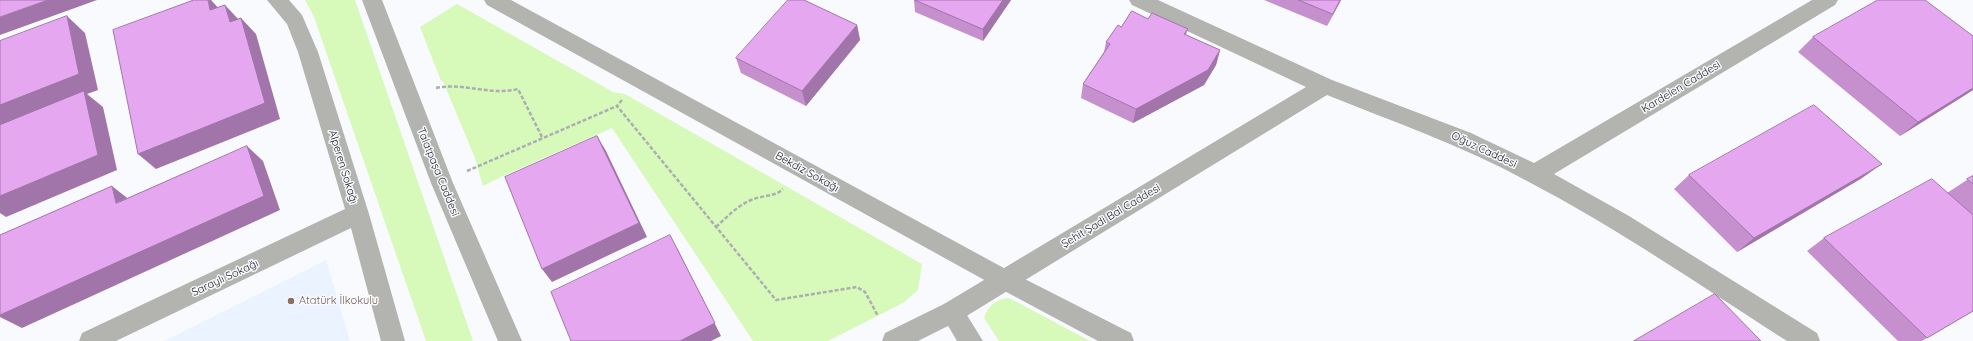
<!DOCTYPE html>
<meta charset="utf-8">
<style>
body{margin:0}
canvas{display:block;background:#f8fafe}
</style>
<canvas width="1973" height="341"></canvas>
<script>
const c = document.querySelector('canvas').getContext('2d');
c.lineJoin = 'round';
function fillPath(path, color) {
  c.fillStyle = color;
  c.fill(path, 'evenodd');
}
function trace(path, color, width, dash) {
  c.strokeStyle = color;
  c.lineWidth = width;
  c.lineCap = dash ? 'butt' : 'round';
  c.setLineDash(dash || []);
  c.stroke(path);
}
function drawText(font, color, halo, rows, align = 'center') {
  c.font = font + ' Quicksand,sans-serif';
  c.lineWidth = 3;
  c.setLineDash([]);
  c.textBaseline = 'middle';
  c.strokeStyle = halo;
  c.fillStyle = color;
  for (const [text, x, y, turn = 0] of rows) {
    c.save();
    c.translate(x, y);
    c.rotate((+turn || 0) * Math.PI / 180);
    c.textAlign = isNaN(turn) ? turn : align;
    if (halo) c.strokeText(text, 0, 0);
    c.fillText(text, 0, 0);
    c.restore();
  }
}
const built = new Path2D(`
 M326,260l24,81h-186z`);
const green = new Path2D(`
 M305,0h50l118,341h-47l-112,-324z
 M457,4l156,88 12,2 297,170 -4,26 -15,13 -75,38h-75l-141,-213 -109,48 -20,10 -8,-28 -32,-77h-2l-21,-54z
 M1008,298l5,2 77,41h-91l-15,-23c3,-11 12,-19 24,-20z`);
const path = new Path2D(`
 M436,88c28,-6 54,8 82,1l24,48
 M622,100l-5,6 159,194 81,-13 8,5 13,24
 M467,171l150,-65
 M716,227c11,-10 21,-21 35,-27 11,-5 24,-3 32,-11`);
const minor = new Path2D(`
 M267,0h22l13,15 16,37 51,162 36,127h-24l-30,-113 -235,113h-37l3,-8 263,-124 -47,-157 -11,-28z
 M484,0h27l502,273 118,60 3,8h-36l-101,-54 -510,-282z
 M952,301l8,3 23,37h-26l-17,-29 4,-8z`);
const tertiary = new Path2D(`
 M362,0h20l71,183 69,158h-24l-67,-158z
 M1129,0h29l174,80 139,53 63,30 278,-163h26l-3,5 -281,169 75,42 188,117 3,8h-33c-86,-55 -170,-113 -260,-160 -64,-35 -133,-59 -200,-86l-367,225 -42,21h-36l3,-8 59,-29 362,-217 -174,-82z`);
const wall = new Path2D(`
 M914,0h97l-28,41 -68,-29z
 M1264,0h77l-14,26z
 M1148,19l40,10 -2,6 34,15 -4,15 -12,20 -71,38 -52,-25 2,-14 21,-32 2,-10 15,-15z
 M857,25l3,15 -54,66 -65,-33 -5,-15z
 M1813,37l160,53 -73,46 -102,-84z
 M1689,175l173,3 -125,74 -63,-63z
 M1973,176v135l-51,30h-24l-91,-90 17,-13 123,-45z`);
const shadedWall = new Path2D(`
 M48,0h49l-97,35v-18z
 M208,0h3l11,12 -12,-2z
 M1003,0h8l-28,41v-12z
 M1340,0h1l-14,26z
 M225,5l15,16 -10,1z
 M67,16l18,17 13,57 -11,4 16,13 14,63 -111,47 -6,-4v-108z
 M241,18l15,16 24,85 -124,50 -18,-15z
 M857,25l3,15 -54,66 -4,-15z
 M1220,50l-4,15 -12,20 -71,38 3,-14z
 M1973,88v2l-73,46 18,-14z
 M597,136l9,15 41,86 -95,45 -10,-13z
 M247,146l16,15 17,49 -258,118 -22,-11v-2z
 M1882,164l-20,14 -125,74 17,-14z
 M112,186l19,15 -15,2z
 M677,248l44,88 -10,5h-31z`);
const building = new Path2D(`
 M0,0h48l-48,17z
 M194,0h14l2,10 15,-5 5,17 11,-4 24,85 -127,51 -25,-124z
 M788,0h16l53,25 -55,66 -66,-33z
 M915,0h88l-20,29z
 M1299,0h41l-7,14z
 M1878,0h47l48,36v52l-55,34 -105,-85z
 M1132,11l16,8 4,-6 36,16 -4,5 36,16 -12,20 -72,39 -53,-25 27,-40 -4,-2 12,-17 3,2z
 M67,16l12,58 -79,31v-64z
 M84,91l14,64 -98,41v-71z
 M1814,105l68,59 -128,74 -65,-63z
 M597,136l42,87 -97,46 -37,-92z
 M247,146l17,50 -264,119v-80l112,-49 4,17z
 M1973,176v8l-6,-5z
 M1932,179l41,36v96l-46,27 -103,-100z
 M670,235l45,88 -35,18h-109l-20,-49z
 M1715,294l46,47h-127z`);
const markers = [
 [291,301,4,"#8d6e63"]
];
const streetNames = [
 ["Kardelen Caddesi",1681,87,-31],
 ["Oğuz Caddesi",1484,150,25],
 ["Alperen Sokağı",343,167,73],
 ["Talatpaşa Caddesi",438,172,68],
 ["Bekdiz Sokağı",807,172,29],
 ["Şehit Şadi Bal Caddesi",1111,216,-31],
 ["Saraylı Sokağı",225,278,-25]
];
const educationNames = [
 ["Atatürk İlkokulu",299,301]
];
fillPath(built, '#eaf3ff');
fillPath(green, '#d7f9ba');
trace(path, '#acaeb1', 2.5, [4, 2]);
fillPath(minor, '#b3b3b0');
fillPath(tertiary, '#b3b3b0');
fillPath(wall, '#c690cf');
fillPath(shadedWall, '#a175a9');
fillPath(building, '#e6a7f1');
trace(building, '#a175a9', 1);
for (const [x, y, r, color] of markers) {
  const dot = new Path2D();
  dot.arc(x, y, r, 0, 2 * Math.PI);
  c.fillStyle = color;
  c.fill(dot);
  trace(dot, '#f8fafe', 1.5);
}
drawText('11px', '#212224', '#f8fafe', streetNames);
drawText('11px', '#785e54', '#f8fafe', educationNames, 'left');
</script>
